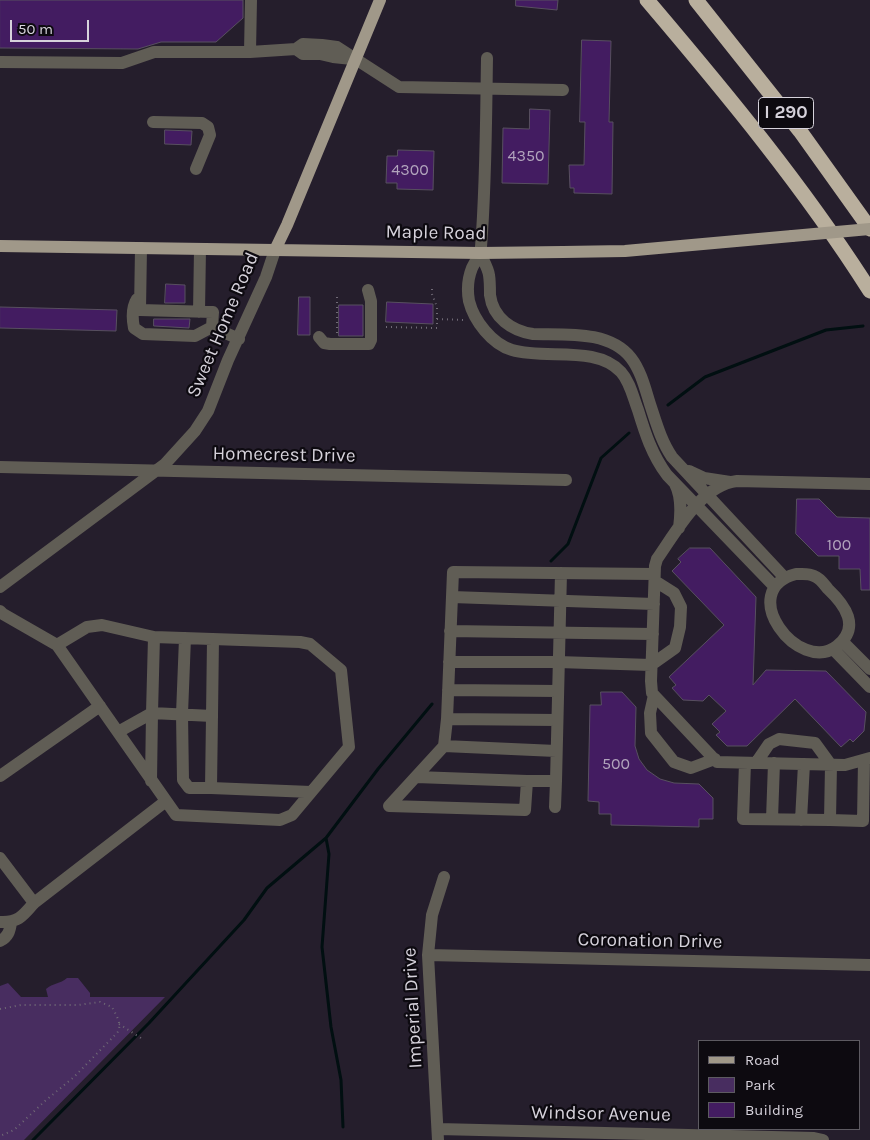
<!DOCTYPE html>
<style>
body{margin:0}
#map{position:relative;width:870px;height:1140px;overflow:hidden;background:#251e2c;font-family:Karla,sans-serif}
canvas{display:block}
.legend{position:absolute;left:698px;top:1040px;width:162px;height:90px;box-sizing:border-box;background:#0d0a10;border:1px solid #5d5a61;margin:0;padding:6px 9px;list-style:none;font-size:15px;color:#d6d2db}
.legend li{display:flex;align-items:center;gap:10px;height:25px}
.legend b{width:25px;border:1px solid #5d5a61}
.scale{position:absolute;left:10px;top:20px;width:79px;height:22px;box-sizing:border-box;border:2px solid #d6d2db;border-top:0;padding-left:6px;font-size:15px;line-height:18px;white-space:nowrap;color:#d6d2db;-webkit-text-stroke:4px #0d0a10;paint-order:stroke}
</style>
<div id="map">
<canvas width="870" height="1140"></canvas>
<ul class="legend">
<li><b style="height:6px;background:#a09889"></b>Road</li>
<li><b style="height:14px;background:#482d60"></b>Park</li>
<li><b style="height:14px;background:#431c61"></b>Building</li>
</ul>
<div class="scale">50 m</div>
</div>
<script>
const c = document.querySelector('canvas').getContext('2d');
c.lineJoin = 'round';
function fillPath(path, color) {
  c.fillStyle = color;
  c.fill(path, 'evenodd');
}
function trace(path, color, width, dash) {
  c.strokeStyle = color;
  c.lineWidth = width;
  c.lineCap = dash ? 'butt' : 'round';
  c.setLineDash(dash || []);
  c.stroke(path);
}
function drawText(font, color, halo, rows, align = 'center') {
  c.font = font + ' Karla,sans-serif';
  c.lineWidth = 4.5;
  c.setLineDash([]);
  c.textBaseline = 'middle';
  c.strokeStyle = halo;
  c.fillStyle = color;
  for (const [text, x, y, turn = 0] of rows) {
    c.save();
    c.translate(x, y);
    c.rotate((+turn || 0) * Math.PI / 180);
    c.textAlign = isNaN(turn) ? turn : align;
    if (halo) c.strokeText(text, 0, 0);
    c.fillText(text, 0, 0);
    c.restore();
  }
}
const green = new Path2D(`
 M67,978h11l12,15v4h75l-141,143h-24v-154l8,-3 13,14h27l-2,-8c7,-6 14,-5 21,-11z`);
const stream = new Path2D(`
 M668,405l37,-28 121,-47 37,-4
 M551,561l17,-17 33,-86 28,-25
 M326,838l3,16 -7,93 9,80 10,53 2,47
 M33,1140l116,-117 95,-103 23,-32 59,-50 52,-69 54,-65`);
const building = new Path2D(`
 M0,0h243v18l-27,24h-55l-23,7 -138,-1z
 M516,0h42l-1,10 -41,-4z
 M582,40l29,1 -2,81h4l-1,72 -38,-1v-5h-4l-1,-23h15l1,-43h-5z
 M530,109l20,1 -2,74 -46,-1 1,-55 26,1z
 M165,130l27,1 -1,14 -26,-1z
 M398,150l36,1 -1,39 -36,-1v-6h-11l1,-27h10z
 M166,284l19,1v18h-20z
 M299,297h11v38h-12z
 M387,302l46,2v20l-47,-2z
 M339,305h24v31h-24z
 M0,307l117,3 -1,21 -116,-3z
 M154,319h36l-1,9 -35,-2z
 M797,499h22l18,18 33,1v72h-9l-1,-21h-21v-13h-21l-22,-22z
 M690,548h20l46,49 -3,88 13,-15 60,1 40,41 -2,19 -11,11 -3,-3 -9,8 -46,-48 -48,47h-20l-11,-11 4,-3 -8,-8 14,-13 -17,-16 -6,6 -20,-1 -11,-12 4,-3 -7,-8 55,-52 -52,-54 9,-9 -3,-3z
 M601,692h21l14,15 -1,39 4,13 8,11 13,9 14,4 25,1 14,14v21h-14v8l-88,-2v-11h-12v-12l-11,-1 2,-96h11z`);
const path = new Path2D(`
 M437,319l27,1
 M386,327l51,1v-21l-5,-13v-8
 M337,333v-38
 M0,1009l21,-4h57l22,-3 12,5c4,8 11,18 5,26l-43,44 -29,24 -31,29 -14,6
 M119,1024l25,16`);
const minor = new Path2D(`
 M296,49l7,5h17l13,3 19,2
 M250,52l1,-52
 M487,58c-1,63 -1,126 -6,189 -1,8 -5,13 -9,21 -4,10 -5,22 -3,33 5,20 23,43 43,49 34,10 84,-5 109,22 9,10 12,25 17,38 7,23 14,45 29,65l107,111
 M0,62l122,1 32,-11h96l46,-3 7,-5 19,1 15,2 62,40 164,3
 M153,122l49,1 6,4 2,8 -14,34
 M141,248l-1,62 73,2 -1,15
 M480,253c3,7 8,15 9,22 1,6 1,13 1,20 3,23 22,36 43,39 32,1 76,-4 98,24 10,13 14,30 19,46 6,18 11,37 22,53l112,120
 M137,299c-5,8 -5,19 -3,29l9,6 52,2 17,-9
 M199,312l1,-63
 M212,327l27,12
 M319,337l5,6 6,1h39l2,-4v-39l-3,-11
 M0,467l566,13
 M689,471l15,7 26,4
 M675,484c7,13 6,29 4,44
 M870,484l-133,-3c-36,4 -61,51 -80,78l-2,7 -4,115 1,12 65,69 128,3 25,-7
 M796,574c6,0 13,-1 18,2 6,2 10,8 14,13 17,16 33,38 9,57 -38,30 -103,-56 -41,-72z
 M0,587l165,-123 30,-33 13,-20 20,-51 38,-83 9,-27
 M452,597l202,7
 M0,611l3,3 54,31 119,170 104,5 12,-5 57,-68 -8,-77 -31,-26 -10,-2 -146,-5 -52,-12 -15,2 -30,18
 M450,631l203,3
 M185,638l-3,76 1,66 6,8h22
 M843,642l27,27
 M833,649l37,38
 M449,662h109l93,3 24,-17 5,-21 1,-20 -7,-14 -19,-12
 M448,690l110,1
 M654,695l-4,18 1,20 23,29 17,6 24,-9
 M212,716l-1,72 100,4
 M447,719l110,1
 M118,732l34,-19 2,-76
 M444,746l112,5
 M745,763l-2,56 87,1 1,-55 -16,-22 -36,-4 -10,5 -13,19
 M0,776l100,-70
 M416,777l111,4
 M151,781l1,-68 60,3 1,-77
 M556,781l5,-208
 M555,807l1,-26h-29l-2,29 -136,-4 55,-60 3,-27 6,-147 201,2
 M772,819l2,-56
 M801,820l3,-56
 M830,820l33,1 1,-61
 M0,858l34,45 132,-102
 M0,922c18,1 23,-6 34,-19
 M0,941c8,-4 10,-10 11,-19
 M428,955l442,10
 M438,1129l376,9 9,2
 M438,1140l-10,-185 4,-40 12,-38`);
const major = new Path2D(`
 M0,246l480,7 83,-1 62,-1 167,-15
 M275,250l12,-25 93,-225`);
const highway = new Path2D(`
 M647,0c79,93 157,187 223,291
 M696,0l104,131 70,98`);
const majorBridge = new Path2D(`
 M792,236l78,-7`);
const numberNames = [
 ["4350",526,156],
 ["4300",410,170],
 ["100",839,545],
 ["500",616,764]
];
const shields = [
 [786,113,55]
];
const shieldNames = [
 ["I 290",786,113]
];
const streetNames = [
 ["Maple Road",436,233,1],
 ["Sweet Home Road",223,325,-67],
 ["Homecrest Drive",284,455,1],
 ["Coronation Drive",650,941,1],
 ["Imperial Drive",413,1008,-93],
 ["Windsor Avenue",601,1114,1]
];
fillPath(green, '#482d60');
trace(stream, '#010f11', 3);
fillPath(building, '#431c61');
trace(building, '#585060', 1);
trace(path, '#706a76', 2, [1, 4]);
trace(minor, '#605d55', 12);
trace(major, '#a09889', 12);
trace(highway, '#b9af9d', 15);
trace(majorBridge, '#a09889', 12);
drawText('16px', '#b1a4bc', null, numberNames);
for (const [x, y, w] of shields) {
  const box = new Path2D();
  box.roundRect(x - w / 2, y - 15.5, w, 31, 4);
  c.fillStyle = '#0d0a10';
  c.fill(box);
  trace(box, '#d6d2db', 1);
}
drawText('bold 18px', '#d6d2db', null, shieldNames);
drawText('19px', '#d6d2db', '#0d0a10', streetNames);
</script>
